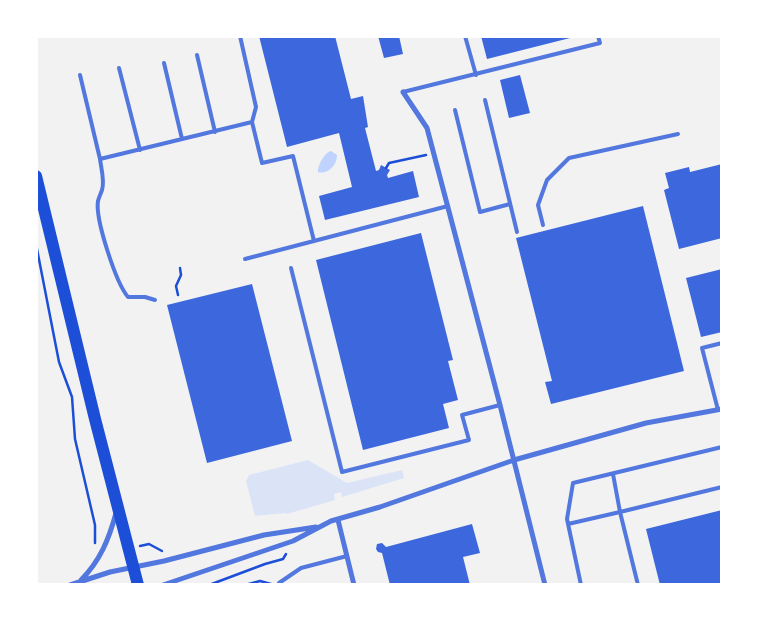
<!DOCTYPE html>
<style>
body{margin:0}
#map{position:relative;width:758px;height:621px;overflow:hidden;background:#f2f2f2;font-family:Commissioner,sans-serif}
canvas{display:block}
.frame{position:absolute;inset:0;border:38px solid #fff;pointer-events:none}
</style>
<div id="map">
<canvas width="758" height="621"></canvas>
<div class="frame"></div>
</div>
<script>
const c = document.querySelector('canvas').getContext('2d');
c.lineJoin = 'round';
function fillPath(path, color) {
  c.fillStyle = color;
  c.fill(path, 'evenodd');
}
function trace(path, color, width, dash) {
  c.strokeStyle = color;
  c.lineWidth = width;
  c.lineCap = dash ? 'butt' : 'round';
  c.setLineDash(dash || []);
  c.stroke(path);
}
const green = new Path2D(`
 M308,460l39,23 55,-13 2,8 -62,19 -1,-5 -7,2 1,6 -48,14 -1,-1 -31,3 -9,-35 3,-6z`);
const water = new Path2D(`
 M331,151l6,4c0,10 -9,20 -19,17 -1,-6 7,-20 13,-21z`);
const building = new Path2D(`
 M259,36h76l16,63 12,-3 5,31 -3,1 11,43 3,-1 2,-5 9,5 -3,5 1,3 25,-7 6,26 -94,23 -6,-24 33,-9 -13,-54 -52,14z
 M378,36h21l4,18 -19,4z
 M481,36h93v1l-87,22z
 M520,75l10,38 -21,5 -9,-38z
 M722,164v74l-43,11 -15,-59 5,-2 -4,-15 24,-6 1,5z
 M643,206l41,165 -133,33 -6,-22 7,-1 -36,-143z
 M421,233l32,127 -5,1 10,39 -15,4 6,24 -86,22 -47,-190z
 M722,269v63l-21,5 -15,-59z
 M252,284l40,157 -85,22 -40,-158z
 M722,510v75h-62l-14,-56z
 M472,524l8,29 -17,4 7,28h-80l-8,-32 -4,-1 -2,-3 1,-5 5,-1 4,4z`);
const path = new Path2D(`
 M386,168l3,-5 37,-8
 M36,244l23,118 13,35 3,42 20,86v18
 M178,295l-2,-9 5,-11 -1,-7
 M140,546l9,-2 13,7
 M209,585l56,-21 18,-5 3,-5
 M245,585l15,-4 11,3`);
const service = new Path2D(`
 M240,36l16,71 -4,15
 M465,36l11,39
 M197,55l18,77
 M164,63l18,76
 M119,68l21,82
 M80,75l20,84
 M403,92l197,-49 -2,-7
 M485,100l32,132
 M455,110l25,102 30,-8
 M543,225l-5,-20 9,-25 22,-22 109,-24
 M245,259l203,-53
 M291,268l51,204 127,-32 -7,-25 38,-10
 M155,300l-10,-3h-17c-12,-14 -33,-78 -30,-96 1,-4 3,-8 4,-11 3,-9 -1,-22 -2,-31l152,-37 10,41 31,-7 21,85
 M718,410l-16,-62 20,-5
 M568,524l52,-12 -7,-38
 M279,583l22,-15 46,-12
 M581,585l-14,-66 6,-36 149,-36
 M638,585l-18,-73 102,-25`);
const minor = new Path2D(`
 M403,92l24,36 73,277 45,180
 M338,520l16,65
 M81,580c19,-19 28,-41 35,-67
 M70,585l40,-13 54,-11 100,-26 52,-8
 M163,585l130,-44 38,-20 49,-14 134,-47 132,-37 76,-14`);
const primary = new Path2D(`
 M36,176l59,243 43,166`);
fillPath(green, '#dbe4f7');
fillPath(water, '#bfd3fe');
fillPath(building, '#3d67dc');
trace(path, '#1d4ed8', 2.5);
trace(service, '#5277de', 4);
trace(minor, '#5277de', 5);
trace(primary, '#1d4ed8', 12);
</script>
